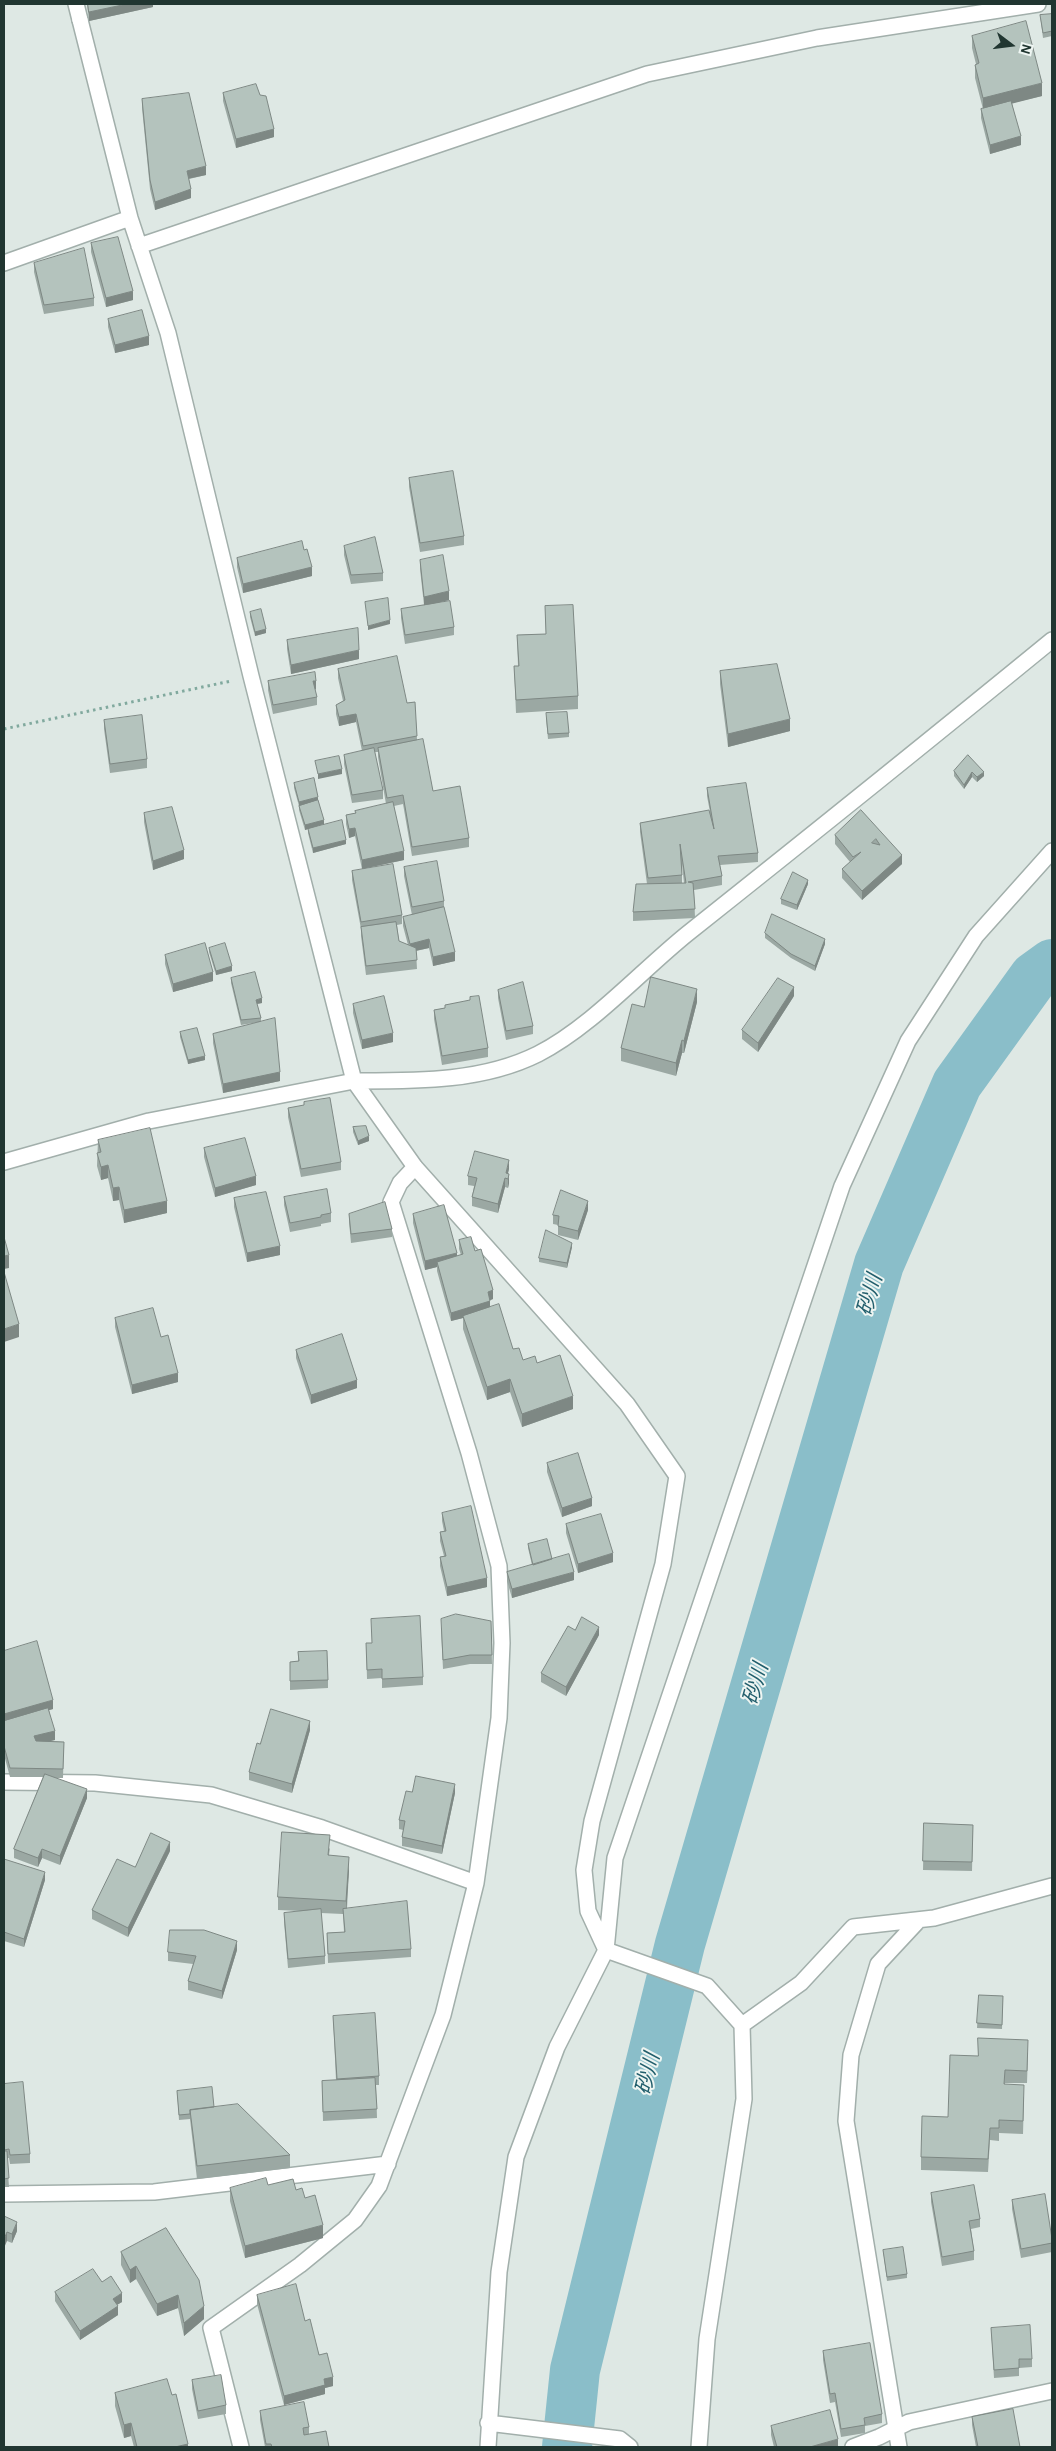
<!DOCTYPE html>
<meta charset="utf-8">
<style>
body{margin:0}
#map{position:relative;width:1056px;height:2451px;overflow:hidden;background:#dee8e4;font-family:"Alegreya Sans",sans-serif}
canvas{display:block}
.frame{position:absolute;inset:0;border:5px solid #213631;pointer-events:none}
.north{position:absolute;left:986px;top:20px;width:50px;height:50px;-webkit-text-stroke:4px #eef5f2;paint-order:stroke;rotate:105deg;font-size:14px;font-weight:700;line-height:20px;text-align:center;color:#213631}
.north::after{content:'';display:block;margin:auto;width:18px;height:22px;background:#213631;clip-path:polygon(50% 0,100% 100%,50% 72%,0 100%)}
</style>
<div id="map">
<canvas width="1056" height="2451"></canvas>
<div class="frame"></div>
<div class="north">N</div>
</div>
<script>
const c = document.querySelector('canvas').getContext('2d');
c.lineJoin = 'round';
function trace(path, color, width, dash) {
  c.strokeStyle = color;
  c.lineWidth = width;
  c.lineCap = dash ? 'butt' : 'round';
  c.setLineDash(dash || []);
  c.stroke(path);
}
function fillPath(path, color) {
  c.fillStyle = color;
  c.fill(path, 'evenodd');
}
function drawText(font, color, halo, rows, align = 'center') {
  c.font = font + ' "Alegreya Sans","Noto Sans JP",sans-serif';
  c.lineWidth = 4;
  c.setLineDash([]);
  c.textBaseline = 'middle';
  c.strokeStyle = halo;
  c.fillStyle = color;
  for (const [text, x, y, turn = 0] of rows) {
    c.save();
    c.translate(x, y);
    c.rotate((+turn || 0) * Math.PI / 180);
    c.textAlign = isNaN(turn) ? turn : align;
    if (halo) c.strokeText(text, 0, 0);
    c.fillText(text, 0, 0);
    c.restore();
  }
}
const river = new Path2D(`
 M567,2447l8,-77 105,-426 199,-680 78,-180 77,-107 18,-13`);
const path = new Path2D(`
 M4,729l227,-48`);
const minor = new Path2D(`
 M80,20l50,198 38,115 83,343 103,405 61,86 212,237 50,72 -14,88 -71,257 -8,49 4,41 18,39 101,36 35,39 2,74 -37,240 -8,108
 M139,246l508,-172 170,-36 221,-34
 M4,263l126,-45
 M354,1081c62,0 128,1 184,-27 53,-27 102,-82 149,-120 122,-97 244,-195 365,-294
 M4,1782l91,1 116,12 111,33 154,55
 M742,2025l59,-42 52,-56 81,-9 118,-32
 M4,2194l150,-2 234,-28
 M488,2423l132,16 10,8
 M241,2447l-30,-119 89,-63 55,-45 24,-34 64,-171 33,-132 23,-165 3,-75 -3,-77 -30,-113 -78,-251 9,-19 15,-16
 M488,2447l11,-175 17,-115 41,-110 49,-97 9,-92 227,-672 66,-145 68,-105 76,-85
 M853,2447l26,-10 30,-15 143,-31
 M899,2447l-53,-326 5,-66 27,-91 40,-43`);
const tertiary = new Path2D(`
 M76,4l4,16
 M4,1162l145,-41 205,-40`);
const wall = new Path2D(`
 M87,4h66v3l-64,14z
 M1052,14v22l-9,2 -3,-23z
 M972,36l70,60 -30,7 9,42 -31,9 -9,-36v-9h2l-8,-31v-13l1,-1 -4,-16z
 M223,93l37,2 14,42 -38,11 -13,-47z
 M142,99l64,76 -17,4 2,19 -36,12 -5,-21 -8,-81z
 M91,243l42,57 -27,7 -15,-55z
 M34,263l60,35v8l-50,8 -10,-42z
 M108,319l41,26 -34,8 -7,-26z
 M409,478l55,58v9l-44,7 -11,-65z
 M344,546l39,27v8l-32,3 -7,-29z
 M304,550l8,26 -69,17 -6,-26v-9z
 M420,560l29,40 -15,4 20,23v8l-49,9 -4,-26v-9l23,-4 -4,-36z
 M545,606l33,90v13l-62,4 -2,-47h4l-1,-31 29,-1z
 M250,612l16,21 -11,3 -5,-19z
 M287,640l72,19 -68,15 -4,-25z
 M338,669l69,34 8,-1 2,38 16,51 36,47v9l-57,9 -9,-52 -9,2 10,54 -42,9 -7,-33 -6,2 -3,-14v-9l9,-2v-2l31,-7 -8,-47v-5h-4l9,38v9l-31,4 -8,-39v-9l18,-4 -6,-29 -17,4 -3,-12v-9l7,-4 -5,-23z
 M720,671l70,60 -62,16 -8,-63z
 M268,681l48,8 -1,1 2,7v8l-44,9 -5,-24z
 M546,718l23,15v4l-21,2z
 M104,720l43,39v9l-37,5 -6,-44z
 M968,755l16,21 -7,6 -5,-5 -8,12 -10,-13v-5z
 M294,783l24,19 6,22 -15,5 37,15 -33,9 -5,-20v-4l-3,1 -6,-20v-4l-5,-18z
 M707,788l51,65v9l-38,3 2,11v9l-28,5 1,28 -62,3v-9l14,-28 -7,-52v-9l70,-11 -3,-16zM682,864l2,19h-2z
 M861,810l41,54 -40,36 -20,-22v-9l8,-7 -15,-18v-9z
 M144,813l40,46 -31,11 -9,-48z
 M404,867l40,34v7l11,53 -22,5 -4,-18 -13,3 1,18 -51,6 -5,-39v-7l-9,-49v-9l50,44v9l-5,1 2,16 9,4 -5,-19v-9l9,-2 -8,-39z
 M808,884l-11,26 -16,-6v-5z
 M765,933l60,11 -10,27 -24,-13 -26,-20z
 M209,948l23,23 -16,4 -7,-23z
 M165,955l48,26 -40,11 -8,-28z
 M231,978l31,25 -5,1 4,14v4l19,59 -57,12 -10,-50v-9l46,-12 -18,3 -10,-42z
 M498,990l35,36v8l-27,6 -8,-42z
 M794,996l-36,56 -16,-13v-9z
 M470,997l18,51v9l-46,8 -8,-46v-9l11,-2v-3l25,-4z
 M697,1002l-13,51h-2l-6,23 -55,-15v-13l23,-41z
 M353,1004l40,38 -31,7 -9,-36z
 M180,1032l25,28 -17,4 -8,-27z
 M288,1108l53,54v8l-40,7 -13,-60z
 M353,1127l16,14 -11,4 -5,-13z
 M98,1140l69,73 -43,10 -5,-23 -6,1 -5,-23 -7,2 -4,-14z
 M204,1148l52,37 -41,12 -11,-40z
 M509,1169l-1,5 1,9 -1,5 -3,-1 -7,26 -26,-7v-9l2,-11 -6,-1v-9z
 M284,1197l47,16v9l-10,2v2l-31,6 -6,-27z
 M234,1198l46,57 -33,7 -13,-55z
 M588,1210l-10,30 -20,-5v-10l-5,-1v-9z
 M349,1214l43,15v8l-41,6 -2,-21z
 M413,1214l44,42 4,-1 -2,-6v-9l16,11 18,48 -3,1v7l23,42 10,11 14,3 36,46 -51,18 -12,-35 -23,8 -24,-71v-11l-12,3 -14,-50v-4l-12,3 -12,-47z
 M572,1247l-5,21 -28,-6v-4z
 M115,1318l46,19 17,45 -46,12 -17,-67z
 M296,1350l61,38 -46,16 -15,-46z
 M547,1463l45,43 -30,11 -15,-45z
 M442,1513l45,74 -40,9 -7,-30v-9l4,-1 -4,-15v-9l4,-1 -2,-10z
 M566,1524l47,38 -35,11 -12,-40z
 M528,1544l24,15 22,21 -62,18 -5,-17v-9l25,-7 -4,-17z
 M491,1621l1,43h-22l-27,5 -2,-41z
 M575,1630l24,5 -33,61 -25,-14v-9z
 M366,1643l57,34v8l-41,3v-10l-15,1z
 M4,1651l49,58 -4,1 6,30 -6,1 15,1 -1,36h-7l31,20 -27,67 -18,-7 -4,9 -24,-9v-9l29,-72h-33l-6,-22z
 M298,1652l30,28v8l-38,2v-28l8,-1z
 M310,1730l-18,63 -43,-13v-8l11,-28z
 M412,1792l43,1 -13,61 -40,-8v-9l1,-7 -4,-1v-9z
 M924,1823l49,2 -1,46 -49,-1z
 M330,1848l-1,7 20,15 -2,39 64,40v8l-83,6 -1,-30 17,-1 -1,-18 -22,-1 4,43v8l-37,4 -4,-46v-9l17,-2 -23,-1v-13z
 M170,1851l-42,86 -36,-18v-9l43,-43z
 M4,1859l41,21 -21,67 -20,-6z
 M237,1950l-15,49 -34,-9v-9l5,-17 -25,-3v-9z
 M979,1995l24,1 -1,33 -25,-1z
 M333,2016l46,60v9h-3l1,33 -54,3 -1,-40 14,-1z
 M1028,2053l-1,30h-22v1l19,13 -1,37 -24,-1v8l-9,-1 -2,32 -67,-2v-13l27,-40 30,-61z
 M4,2084l26,70v9l-20,1 -1,-6h-2l2,29h-5z
 M177,2091l37,16 76,48v13l-93,11 -7,-60 -11,1z
 M268,2185l28,5 9,8 18,40 -78,20 -15,-57v-13z
 M931,2193l49,26v8l-9,2 3,22v9l-32,6 -11,-64z
 M1012,2200l40,39v13l-31,6 -9,-49z
 M4,2216l13,15 -5,12 -5,-2z
 M166,2228l38,91 -20,17 -6,-28 -21,8 -21,-37 -6,4 -9,-18v-13z
 M883,2250l24,24v4l-20,3z
 M102,2282l20,20 -5,3 1,10 -38,25 -25,-39v-9z
 M257,2295l48,26 28,65 -8,2v6l-41,11 -27,-101z
 M991,2328l41,31v8l-13,1v8l-25,2z
 M823,2351l59,63v9l-17,3v7l-24,4 -6,-35 -5,1 -7,-43z
 M192,2380l34,25v9l-28,5 -6,-30z
 M115,2393l57,2 16,52h-54l-3,-11 -7,2 -9,-32z
 M260,2411l49,16v7l20,13h-64l-5,-27z
 M972,2417l48,30h-44l-4,-22z
 M771,2426l67,21h-64l-3,-12z`);
const shadedWall = new Path2D(`
 M127,4h26v3l-64,14v-9z
 M1042,83v13l-59,15v-13z
 M274,129v8l-38,11v-9z
 M1021,136v9l-31,9v-9z
 M206,166v9l-19,4v-8z
 M191,189v9l-36,12v-8z
 M133,291v9l-27,7v-9z
 M149,336v9l-34,8v-8z
 M312,567v9l-69,17v-9z
 M449,591v9l-25,6v-9z
 M390,620v4l-22,6v-4z
 M266,629v4l-11,3v-4z
 M359,650v9l-68,15v-9z
 M313,681h3v8l-3,1z
 M356,714v8l-17,4v-9z
 M790,719v12l-62,16v-13z
 M342,769v5l-24,5v-5z
 M972,772v5l-8,12v-4z
 M984,772v4l-7,6v-5z
 M318,797v4l-19,5v-4z
 M324,820v4l-19,6v-5z
 M355,828v8l-6,2v-9z
 M346,840v4l-33,9v-5z
 M184,850v9l-31,11v-9z
 M404,851v9l-42,9v-9z
 M902,855v9l-40,36v-9z
 M808,880v4l-11,26v-5z
 M429,939v9l-19,4v-8z
 M825,939v5l-10,27v-5z
 M455,952v9l-22,5v-9z
 M232,966v5l-16,4v-4z
 M213,972v9l-40,11v-8z
 M794,987v9l-36,56v-9z
 M697,989v13l-13,51v-12z
 M262,998v5l-6,1v-4z
 M393,1033v9l-31,7v-9z
 M682,1040v13l-6,23v-13z
 M205,1056v4l-17,4v-4z
 M280,1072v9l-57,12v-9z
 M369,1136v5l-11,4v-4z
 M509,1160v9l-3,10v-6z
 M108,1165v13l-7,2v-13z
 M509,1174v9l-1,5v-9z
 M256,1176v9l-41,12v-9z
 M505,1178v9l-7,26v-9z
 M119,1187v13l-6,1v-13z
 M167,1201v12l-43,10v-13z
 M588,1201v9l-10,30v-9z
 M572,1243v4l-5,21v-5z
 M280,1246v9l-33,7v-9z
 M457,1253v9h-20v5l-12,3v-9z
 M9,1255v13l-5,1v-13z
 M493,1290v9l-5,2v-9z
 M490,1301v9l-27,6v2l-12,3v-8z
 M19,1324v13l-15,5v-13z
 M178,1373v9l-46,12v-9z
 M510,1379v13l-23,8v-13z
 M357,1380v8l-46,16v-9z
 M573,1396v13l-51,18v-13z
 M592,1498v8l-30,11v-9z
 M613,1553v9l-35,11v-9z
 M574,1572v8l-62,18v-9z
 M487,1578v9l-40,9v-9z
 M599,1627v8l-33,61v-9z
 M53,1700v9l-49,14v-9z
 M310,1721v9l-18,63v-9z
 M55,1731v9l-21,5v-9z
 M455,1784v9l-13,61v-8z
 M87,1789v9l-27,67v-9z
 M170,1842v9l-42,86v-9z
 M42,1849v9l-4,9v-9z
 M349,1857v13l-3,44v-13z
 M45,1872v8l-21,67v-8z
 M237,1941v9l-15,49v-8z
 M17,2222v9l-5,12v-9z
 M323,2225v13l-78,20v-12z
 M7,2232v9l-3,7v-9z
 M136,2266v13l-6,4v-13z
 M122,2293v9l-9,5v-8z
 M178,2295v13l-21,8v-12z
 M118,2306v9l-38,25v-9z
 M204,2306v13l-20,17v-13z
 M333,2377v9l-8,2v6l-41,11v-9l40,-17z
 M131,2423v13l-7,2v-13z
 M838,2439v8h-28z
 M188,2444v3h-13z`);
const building = new Path2D(`
 M88,4h39l-38,8z
 M1052,14v17l-9,2 -3,-18z
 M1026,21l16,62 -59,15 -8,-33 4,-2 -7,-27z
 M256,84l4,11 6,1 8,33 -38,10 -13,-46z
 M189,93l17,73 -19,5 4,18 -36,13 -5,-22 -8,-81z
 M1011,101l10,35 -31,9 -9,-36z
 M118,237l15,54 -27,7 -15,-55z
 M84,248l10,50 -50,7 -10,-42z
 M142,310l7,26 -34,9 -7,-26z
 M453,471l11,65 -44,7 -11,-65z
 M375,537l8,36 -32,2 -7,-29z
 M302,541l2,9 3,-1 5,18 -69,17 -6,-26z
 M443,555l6,36 -25,6 -4,-37z
 M388,598l2,22 -22,6 -3,-24z
 M450,601l4,26 -49,8 -4,-26z
 M573,605l5,91 -62,4 -2,-34h5l-2,-31 29,-1 -1,-28z
 M261,609l5,20 -11,3 -5,-20z
 M358,628l1,22 -68,15 -4,-25z
 M397,656l10,47 8,-1 2,34 -54,10 -7,-32 -17,3 -3,-12 9,-5 -7,-31z
 M777,664l13,55 -62,15 -8,-63z
 M315,672l1,9h-3l4,16 -44,8 -5,-24z
 M567,712l2,21 -21,1 -2,-21z
 M142,715l5,44 -37,5 -6,-44z
 M423,739l10,52 27,-5 9,52 -57,9 -9,-52 -16,3 -9,-50z
 M374,748l9,42 -31,5 -8,-40z
 M968,755l16,17 -7,5 -5,-5 -8,13 -10,-14z
 M339,756l3,13 -24,5 -3,-13z
 M314,778l4,19 -19,5 -5,-19z
 M746,783l12,70 -40,3 4,20 -34,6 5,1 2,26 -62,3 3,-28 50,-1 -6,-39 2,31 -34,3 -8,-55 69,-13 5,19 -7,-41z
 M318,800l6,20 -19,5 -6,-19z
 M393,802l11,49 -42,9 -7,-32 -6,1 -3,-14 10,-2 -1,-2z
 M172,807l12,43 -31,11 -9,-48z
 M861,810l41,45 -40,36 -20,-22 19,-17 -8,5 -18,-22zM876,839l4,6 -8,-2z
 M342,820l4,20 -33,8 -5,-19z
 M437,861l7,40 -32,6 -8,-40z
 M393,864l9,51 -41,7 -9,-51z
 M793,872l15,8 -11,25 -16,-6z
 M444,907l11,45 -22,5 -4,-18 -19,5 -7,-27z
 M772,914l53,25 -10,27 -24,-12 -26,-21z
 M396,922l3,19 17,7 1,12 -51,6 -5,-39z
 M205,943l8,29 -40,12 -8,-29z
 M225,943l7,23 -16,5 -7,-23z
 M255,972l7,26 -6,2 5,18 -20,2 -10,-42z
 M651,977l46,12 -13,52 -2,-1 -6,23 -55,-15 11,-44 12,3z
 M778,978l16,9 -36,56 -16,-13z
 M523,982l10,44 -27,5 -8,-41z
 M384,996l9,37 -31,7 -9,-36z
 M479,996l9,52 -46,8 -8,-46 11,-2v-3l25,-5v-3z
 M275,1018l5,54 -57,12 -10,-50z
 M197,1028l8,28 -17,4 -8,-28z
 M330,1098l11,64 -40,7 -13,-61 16,-3v-3z
 M366,1126l3,10 -11,5 -5,-14z
 M150,1128l17,73 -43,9 -5,-23 -6,1 -5,-23 -7,2 -4,-14 4,-1 -3,-12z
 M245,1138l11,38 -41,12 -11,-40z
 M475,1151l34,9 -3,13 3,1 -1,5 -3,-1 -7,26 -26,-7 5,-19 -9,-2z
 M327,1189l4,24 -10,2v2l-31,6 -6,-26z
 M561,1190l27,11 -10,30 -20,-5 1,-10 -6,-1z
 M266,1192l14,54 -33,7 -13,-55z
 M385,1202l7,27 -41,5 -2,-20z
 M444,1205l13,48 -32,8 -12,-47z
 M546,1230l26,13 -5,20 -28,-5z
 M4,1237l5,18 -5,1z
 M471,1237l4,14 6,-2 12,41 -5,2 2,9 -39,12 -14,-51 26,-8 -4,-14z
 M4,1272l15,52 -15,5z
 M499,1304l14,45 6,-1 4,12 12,-4 2,7 23,-8 13,41 -51,18 -12,-35 -23,8 -24,-71z
 M153,1308l8,29 7,-2 10,38 -46,12 -17,-67z
 M342,1334l15,46 -46,15 -15,-45z
 M578,1453l14,45 -30,10 -15,-45z
 M471,1506l16,72 -40,9 -7,-30 6,-1 -6,-24 6,-1 -4,-18z
 M601,1514l12,39 -35,11 -12,-40z
 M547,1539l5,20 -19,6 -5,-21z
 M569,1554l5,18 -62,17 -5,-17z
 M456,1614l35,7 1,34h-22l-27,5 -2,-41z
 M420,1616l3,61 -41,2v-10l-15,1 -1,-27h6l-1,-24z
 M582,1617l17,10 -33,60 -25,-14 27,-47 7,4z
 M37,1641l16,59 -49,14v-63z
 M327,1651l1,29 -38,1v-19l9,-1 -1,-9z
 M48,1708l7,23 -21,5 2,5 28,1 -1,27 -53,-1 -6,-22v-25z
 M271,1709l39,12 -18,63 -43,-12 8,-29 3,1z
 M45,1774l42,15 -27,67 -18,-7 -4,9 -24,-9z
 M416,1776l39,8 -13,62 -40,-9 3,-16 -6,-1 7,-29 6,1z
 M924,1823l49,2 -1,37 -49,-1z
 M282,1832l48,3 -2,20 21,2 -3,44 -68,-4z
 M151,1833l19,9 -42,86 -36,-18 25,-51 18,8z
 M4,1859l41,13 -21,67 -20,-7z
 M407,1901l4,48 -83,5 -1,-21 18,-1 -2,-23z
 M321,1909l4,47 -37,3 -4,-46z
 M170,1930h34l33,11 -15,50 -34,-10 8,-25 -28,-4z
 M979,1995l24,1 -1,29 -25,-2z
 M375,2013l4,63 -42,3 -4,-63z
 M978,2038l50,2 -1,31 -22,-1 -1,14 20,1 -1,36 -24,-1v8h-9l-2,31 -67,-2 1,-41 26,1 2,-62 28,1z
 M375,2078l2,31 -54,3 -1,-31z
 M23,2082l7,72 -20,1 -1,-6 -5,1v-66z
 M212,2087l2,20 -24,3v4l-11,1 -2,-24z
 M238,2104l52,51 -93,11 -7,-56z
 M4,2151h3l2,27 -5,1z
 M266,2178l2,7 25,-6 3,11 6,-2 3,10 10,-3 8,30 -78,21 -15,-58z
 M974,2185l6,34 -11,2 5,30 -32,6 -11,-64z
 M1045,2194l7,45v4l-31,6 -9,-49z
 M4,2216l13,6 -5,12 -5,-2 -3,7z
 M166,2228l33,52 5,26 -20,17 -6,-28 -21,9 -21,-38 -6,4 -9,-18z
 M903,2247l4,27 -20,3 -4,-27z
 M93,2269l9,13 9,-6 11,17 -9,6 5,7 -38,25 -25,-39z
 M296,2284l9,37 5,-2 9,36 8,-2 6,24 -9,2 1,6 -41,11 -27,-101z
 M1030,2325l2,34h-13v9l-25,2 -3,-42z
 M870,2343l12,71 -18,4 1,7 -24,4 -6,-36 -5,1 -7,-43z
 M221,2375l5,30 -28,6 -6,-31z
 M167,2379l5,16 4,-1 12,50 -13,3h-38l-6,-24 -7,2 -9,-32z
 M304,2402l5,25 -6,1 1,7 22,-4 3,16h-57l-1,-3h-5l-6,-33z
 M1013,2409l7,38h-42l-6,-30z
 M830,2410l8,29 -28,8h-33l-6,-21z`);
const waterNames = [
 ["砂川",870,1295,-74],
 ["砂川",756,1684,-74],
 ["砂川",648,2074,-76]
];
trace(river, '#8abec9', 50);
trace(minor, '#a2afab', 18);
trace(tertiary, '#a2afab', 18);
trace(path, '#81a99e', 3, [2.5, 4]);
trace(minor, '#fff', 15);
trace(tertiary, '#fff', 15);
fillPath(wall, '#9ba8a3');
fillPath(shadedWall, '#7e8884');
fillPath(building, '#b4c3bd');
trace(building, '#7e8884', 1);
drawText('italic 21px', '#215e6c', '#eef5f2', waterNames);
</script>
